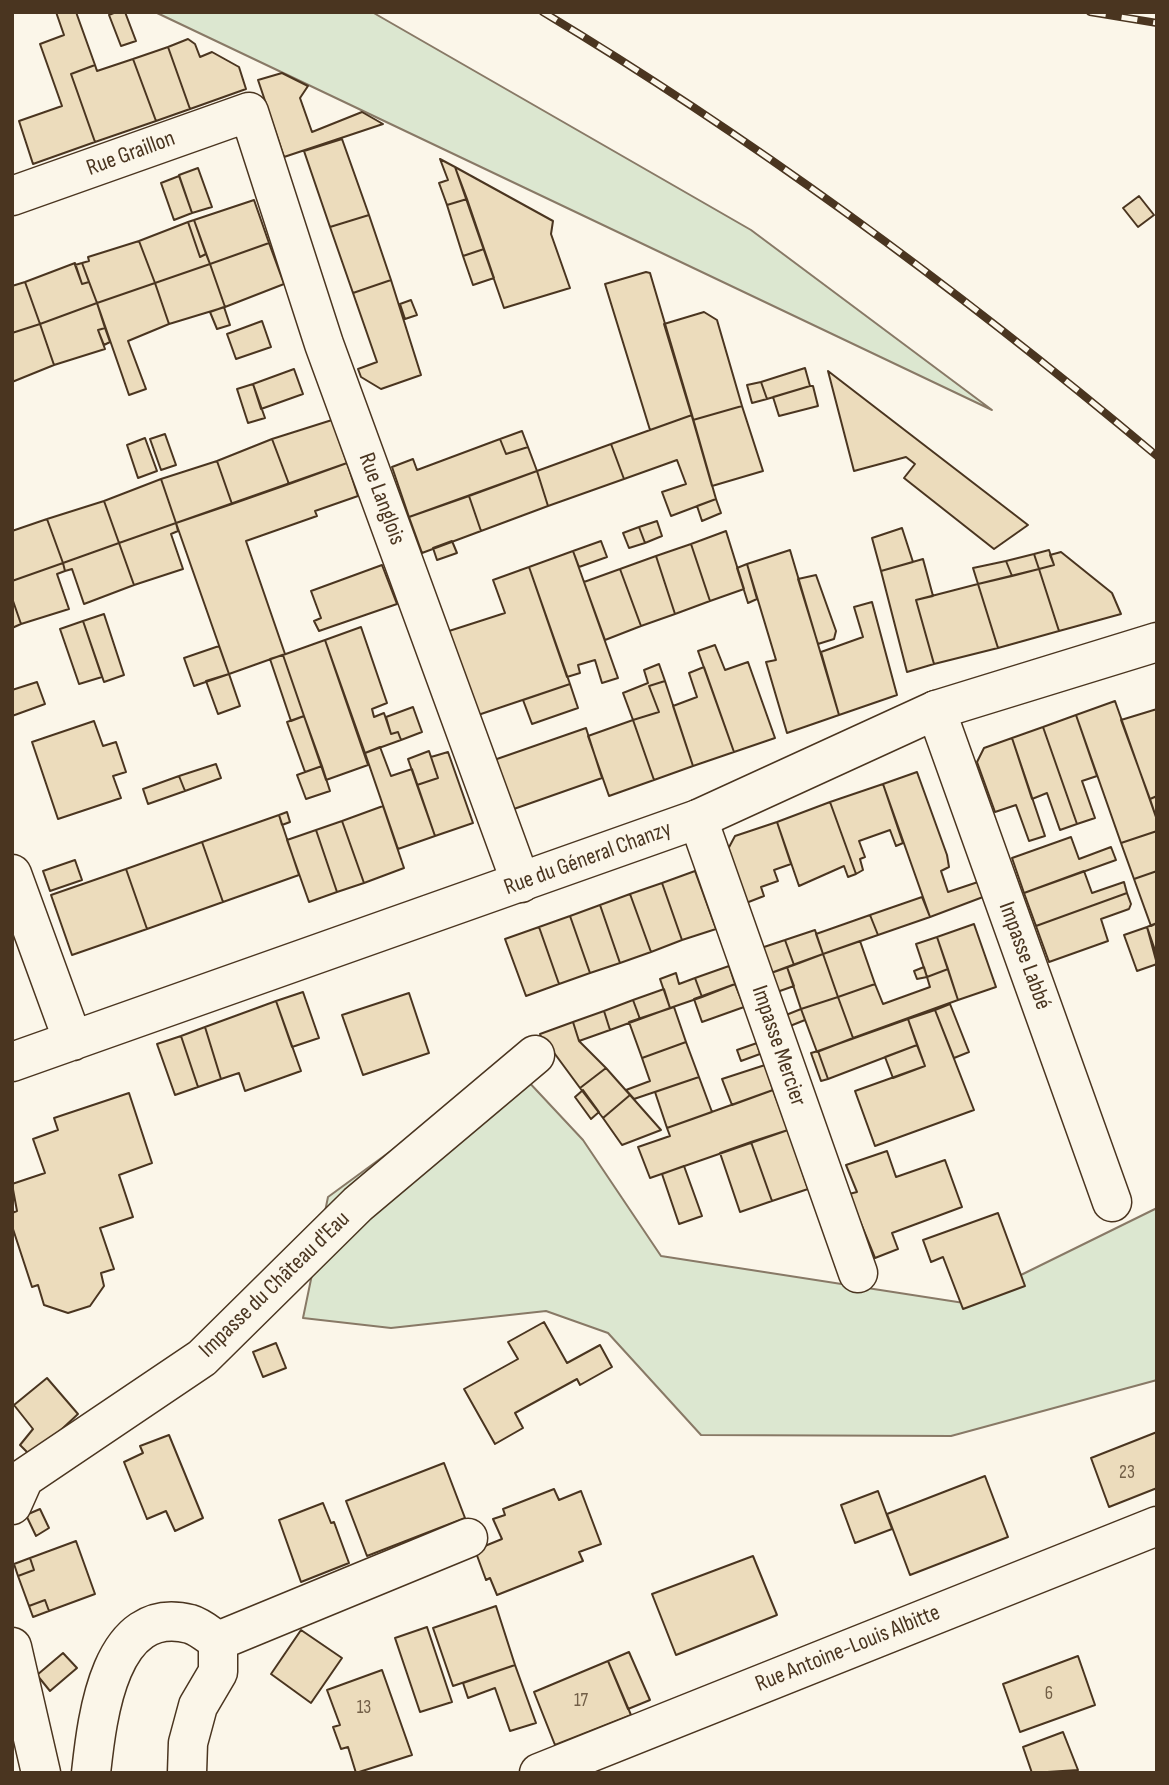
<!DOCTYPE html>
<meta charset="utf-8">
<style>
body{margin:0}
#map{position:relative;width:1169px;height:1785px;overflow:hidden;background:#fbf6e9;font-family:"Sofia Sans Condensed",sans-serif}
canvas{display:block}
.frame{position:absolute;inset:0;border:14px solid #4a3520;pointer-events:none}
</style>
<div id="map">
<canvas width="1169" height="1785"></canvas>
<div class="frame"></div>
</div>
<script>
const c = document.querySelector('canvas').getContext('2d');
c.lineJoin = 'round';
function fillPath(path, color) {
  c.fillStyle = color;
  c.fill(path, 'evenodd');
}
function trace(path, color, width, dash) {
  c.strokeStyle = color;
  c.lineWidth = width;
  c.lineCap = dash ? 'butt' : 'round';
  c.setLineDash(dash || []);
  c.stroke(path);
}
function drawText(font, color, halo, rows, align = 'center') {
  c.font = font + ' "Sofia Sans Condensed",sans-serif';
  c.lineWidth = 5;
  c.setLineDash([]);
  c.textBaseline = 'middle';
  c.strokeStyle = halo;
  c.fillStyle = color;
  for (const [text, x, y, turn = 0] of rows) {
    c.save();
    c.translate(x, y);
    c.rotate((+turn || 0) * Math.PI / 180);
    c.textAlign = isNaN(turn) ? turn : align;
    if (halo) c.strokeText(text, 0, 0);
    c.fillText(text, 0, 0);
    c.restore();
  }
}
const green = new Path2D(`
 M155,12h217l379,218 241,180z
 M511,1063l72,77 78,116 303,47 193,-95v172l-206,56 -250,-1 -93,-102 -62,-22 -155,17 -88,-10 25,-121z`);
const building = new Path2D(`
 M56,12h20l19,53 -24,9 24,68 -62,22 -14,-43 43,-15 -22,-62 24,-9z
 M116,12h9l11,29 -15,5 -12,-31z
 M188,39l7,5 5,13 12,-5 27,15 7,22 -56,20 -22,-62z
 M168,47l22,62 -34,12 -23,-62z
 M133,59l23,62 -61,21 -24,-68 24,-9 2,6z
 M282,73l26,13 -8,12 12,34 50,-20 21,12 -99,33 -26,-77z
 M342,139l27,76 -39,12 -26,-76z
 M440,159l15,8 12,32 -20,6 -8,-22 9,-3z
 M455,167l98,54 -2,13 19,54 -66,20z
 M198,168l14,39 -20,6 -13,-38z
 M179,176l13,37 -18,7 -13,-37z
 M1139,196l15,19 -16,12 -15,-19z
 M467,199l17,50 -21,7 -16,-51z
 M254,200l15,43 -59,21 -16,-44z
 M369,215l22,65 -38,13 -23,-66z
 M194,220l12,34 -6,3 -12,-35z
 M188,222l12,35 6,-3 4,10 -55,19 -16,-42z
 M139,241l16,42 -58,20 -15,-40 7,-2 -1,-4z
 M269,243l15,41 -59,23 -15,-43z
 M484,249l10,29 -21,7 -10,-29z
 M75,263l7,21 7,-2 8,21 -57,21 -15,-42z
 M82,263l7,19 -7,2 -7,-19z
 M210,264l15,43 -56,17 -14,-41z
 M646,272l4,1 42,142 -42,15 -45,-146z
 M391,280l30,95 -40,14 -20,-12 -3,-8 19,-7 -24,-69z
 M25,282l15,42 -28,9v-47z
 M155,283l14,41 -41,17 18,48 -17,6 -32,-92z
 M411,300l6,15 -12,4 -5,-15z
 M97,303l8,25 -7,2 7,19 -51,16 -14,-41z
 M224,307l6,18 -13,4 -7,-17z
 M704,312l13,8 25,86 -49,14 -29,-96z
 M262,321l9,26 -35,12 -9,-25z
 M40,324l14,41 -42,17v-49z
 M105,328l5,14 -6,3 -6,-15z
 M805,368l5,18 -43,13 -6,-17z
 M294,369l9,25 -42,15 -8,-25z
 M828,371l200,154 -34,24 -90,-71 11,-14 -9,-7 -52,14z
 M761,382l6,17 -15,4 -5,-18z
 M253,384l12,34 -17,5 -11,-34z
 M810,386h3l5,20 -39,10 -6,-19z
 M742,406l21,65 -51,15 -19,-66z
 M692,415l24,84 -45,17 -9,-24 24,-8 -9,-24 -53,19 -13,-35z
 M332,420l15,43 -58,21 -17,-45z
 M522,431l6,16 -22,7 -6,-15z
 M165,434l11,31 -15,5 -11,-31z
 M145,438l12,33 -19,7 -11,-33z
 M272,439l17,45 -57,20 -15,-43z
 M500,439l6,15 22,-7 9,24 -128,46 -17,-50 21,-8 4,11z
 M611,444l13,35 -76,27 -11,-35z
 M217,461l15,43 -56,19 -15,-44z
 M347,463l11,33 -43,15 2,5 -71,25 39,113 -56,20 -53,-151z
 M537,471l11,35 -67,25 -12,-35z
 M161,479l15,44 -57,20 -15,-42z
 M469,496l12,35 -59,22 -13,-36z
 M716,499l5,14 -19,8 -5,-15z
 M104,501l15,42 -56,20 -16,-44z
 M47,519l16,44 -51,18v-50z
 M657,521l5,15 -17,7 -6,-16z
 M176,523l2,8 -7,3 12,35 -49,16 -15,-42z
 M639,527l6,16 -16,5 -6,-15z
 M902,528l11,34 -32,9 -9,-33z
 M726,531l18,58 -34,12 -19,-57z
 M452,541l5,12 -20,7 -4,-12z
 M601,541l6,16 -28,10 -6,-16z
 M119,543l15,42 -50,19 -12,-35 -7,2 -2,-8z
 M691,544l19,57 -35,13 -19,-58z
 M790,550l49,165 -52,18 -21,-71 10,-2 -29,-96z
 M1049,550l5,15 -15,4 -5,-15z
 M573,551l45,127 -16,5 -7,-23 -17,5 2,8 -13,4 -38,-110z
 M1061,552l51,41 9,21 -62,17 -20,-62 15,-4 -4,-10z
 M1034,554l5,15 -27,7 -6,-15z
 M656,556l19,58 -34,12 -21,-57z
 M923,559l10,37 -17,4 18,64 -27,8 -26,-101z
 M1006,561l6,15 -34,8 -5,-16z
 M63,563l2,8 -8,3 12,35 -48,15 -9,-26v-17z
 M747,564l10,35 -9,4 -11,-35z
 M382,565l15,39 -78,27 -5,-10 7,-3 -10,-27z
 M529,567l41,117 -92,31 -29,-84 56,-18 -12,-33z
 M620,569l21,57 -36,14 -21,-58z
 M1039,569l20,62 -61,17 -20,-64z
 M816,575l20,56 -2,8 -16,5 -20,-65z
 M978,584l20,64 -64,16 -18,-64z
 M12,598l9,26 -9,4z
 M872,602l25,93 -58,20 -18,-63 42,-15 -9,-30z
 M104,614l20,61 -20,7 -21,-61z
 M83,621l19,56 -23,7 -19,-55z
 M361,627l26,76 -15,6 2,8 10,-4 7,21 7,-2 3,8 -36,13 -40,-113z
 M325,640l43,125 -42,15 -43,-125z
 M715,645l10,25 23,-8 27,76 -41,14 -36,-101z
 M219,646l10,28 -35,12 -10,-28z
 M283,655l21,61 -13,5 -21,-62z
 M659,664l6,17 -16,5 10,26 -26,8 -10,-27 25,-10 -4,-13z
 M704,667l30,85 -41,14 -20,-60 24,-9 -8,-24z
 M229,674l11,32 -22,8 -12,-33z
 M665,681l28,85 -39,14 -21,-60 26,-8 -10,-26z
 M37,682l8,22 -33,12v-26z
 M570,684l8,24 -46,16 -9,-24z
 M1115,701l42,119v11l-36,12 -45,-128z
 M413,707l9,25 -21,8 -3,-8 -7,2 -5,-17z
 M1157,709v87l-7,3 -29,-79z
 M1076,715l21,61 -15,5 13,37 -18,6 -34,-97z
 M304,716l18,50 -17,6 -18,-50z
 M633,720l21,60 -45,16 -21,-60z
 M94,721l9,25 13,-4 10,30 -13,4 8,22 -63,21 -26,-77z
 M1043,727l34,97 -17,6 -13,-37 -15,6 -20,-61z
 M586,728l16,50 -91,32 -17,-50z
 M1012,738l33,98 -16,5 -13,-36 -21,7 -18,-50 7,-14z
 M380,747l11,29 21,-7 23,67 -37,13 -33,-96z
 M429,751l9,27 -21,7 -9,-26z
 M448,752l25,71 -38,13 -18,-51 21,-7 -7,-21z
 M216,764l5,14 -36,13 -6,-15z
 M322,766l8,25 -24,8 -9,-24z
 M917,772l30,83 2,12 -8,4 7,21 30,-10 5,15 -53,20 -47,-133z
 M179,776l6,15 -37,13 -5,-15z
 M883,784l20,59 -7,3 -6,-16 -31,11 6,16 -5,2 3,11 -7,4 -26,-72z
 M1157,796v24l-7,-21z
 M830,802l26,72 -8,3 -4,-11 -45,20 -22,-64z
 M383,806l21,62 -40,15 -22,-62z
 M287,812l3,10 -8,3 -3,-10z
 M279,815l20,60 -76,27 -21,-60z
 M342,821l22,62 -27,9 -21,-62z
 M777,822l14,42 -17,6 4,11 -17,6 3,9 -18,7 -19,-52 8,-15z
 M316,830l21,62 -28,10 -22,-62z
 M1157,831v40l-23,8 -13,-36z
 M1071,837l8,22 32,-12 5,13 -92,33 -12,-35z
 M202,842l21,60 -76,27 -21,-60z
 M75,860l7,20 -32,11 -7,-20z
 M126,869l21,60 -75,26 -21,-60z
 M695,871l21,58 -34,11 -20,-57z
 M1084,871l8,22 32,-11 3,11 -91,33 -12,-33z
 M1157,871v52l-6,3 -17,-47z
 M662,883l20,57 -31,12 -21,-58z
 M1127,893l4,11 -2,5 -28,10 7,22 -59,21 -13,-36z
 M630,894l21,58 -31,11 -20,-58z
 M922,897l8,20 -52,18 -8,-20z
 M600,905l20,58 -30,10 -20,-57z
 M870,915l8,20 -55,19 -7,-20z
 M570,916l20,57 -31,11 -20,-57z
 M1157,923v33l-10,-29z
 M974,924l22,63 -38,13 -21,-63z
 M539,927l20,57 -33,12 -21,-57z
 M1147,927l10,37 -20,7 -13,-36z
 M815,930l8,24 -29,11 -9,-25z
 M937,937l11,32 -21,8 -11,-33z
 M785,940l9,25 -23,8 -10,-25z
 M860,941l15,43 -37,13 -15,-43z
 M823,954l15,43 -37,12 -14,-42z
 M729,966l6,18 -33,13 -7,-19z
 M787,967l7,19 -17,6 -6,-19z
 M924,967l3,10 -10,2 -3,-8z
 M948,969l10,31 -105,38 -15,-41 37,-13 8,20 47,-17 -3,-10z
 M676,973l3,11 16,-6 7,19 -32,11 -10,-29z
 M735,984l9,23 -42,15 -8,-23z
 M664,989l6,19 -30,11 -7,-19z
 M303,992l16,46 -27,9 -16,-46z
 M409,993l20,60 -66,22 -21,-60z
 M838,997l15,41 -36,14 -16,-43z
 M633,1000l7,19 -30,11 -6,-19z
 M276,1001l25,70 -56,20 -6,-18 -18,6 -16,-52z
 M950,1004l19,48 -15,6 -19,-48z
 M674,1007l12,35 -44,16 -13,-36z
 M801,1009l4,11 -15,6 -4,-11z
 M935,1010l39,100 -99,36 -20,-55 70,-25 -17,-47z
 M604,1011l6,19 -31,11 -6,-19z
 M908,1019l9,26 -89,34 -10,-28z
 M573,1022l6,19 27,27 -26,20 -28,-38 -6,2 -6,-18z
 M205,1027l16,52 -23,8 -17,-51z
 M181,1036l17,51 -23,8 -18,-51z
 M686,1042l13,35 -65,22 -8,-9 24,-9 -8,-23z
 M757,1043l3,11 -19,7 -4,-11z
 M917,1045l8,21 -32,12 -8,-21z
 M818,1051l10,28 -7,2 -10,-28z
 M765,1065l8,25 -41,15 -10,-26z
 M606,1068l24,27 -27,23 -23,-30z
 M699,1077l13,35 -45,16 -12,-36z
 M583,1090l16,22 -8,7 -16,-22z
 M773,1090l15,40 -138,48 -12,-31 32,-11 -3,-8z
 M129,1093l23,70 -33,12 14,42 -33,11 14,41 -13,4 3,13 -14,20 -22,7 -24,-8 -6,-20 -6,2 -20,-61v-13l5,-2 -5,-27 33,-11 -12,-34 25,-9 -4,-12z
 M630,1095l31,35 -39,15 -19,-27z
 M788,1130l20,59 -36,12 -21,-59z
 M751,1142l21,59 -32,11 -20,-59z
 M887,1151l9,26 49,-17 17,47 -70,26 6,16 -23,9 -26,-64 8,-2 -11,-27z
 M684,1166l18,50 -23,8 -17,-50z
 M998,1213l27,73 -62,23 -20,-52 -12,5 -8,-22z
 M544,1322l23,41 33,-18 12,22 -32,18 -3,-6 -62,34 8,15 -28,16 -31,-55 54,-30 -10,-17z
 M276,1343l10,25 -23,9 -10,-25z
 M47,1378l31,36 -46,43 -12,-12 13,-16 -19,-24z
 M1157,1432v56l-48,19 -18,-49z
 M169,1435l34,83 -28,13 -9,-20 -19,8 -23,-57 19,-9 -3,-7z
 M444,1463l21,55 -98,38 -21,-55z
 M985,1476l23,61 -98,38 -23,-61z
 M554,1489l5,11 22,-9 20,53 -22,8 4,9 -86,34 -7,-17 -4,2 -11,-30 27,-11 -9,-20 12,-4 -2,-6z
 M878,1491l14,38 -37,14 -14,-38z
 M323,1503l8,20 3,-1 15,41 -48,19 -22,-62z
 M40,1509l9,19 -13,8 -10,-21z
 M76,1541l19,53 -46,17 -4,-11 -16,6 -11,-30 16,-6 -4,-12z
 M753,1556l24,59 -101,40 -24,-61z
 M30,1558l4,12 -16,6 -4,-12z
 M45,1600l4,11 -16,6 -4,-11z
 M496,1606l19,59 -62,21 -20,-58z
 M427,1627l25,75 -32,10 -25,-74z
 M301,1630l41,28 -31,45 -40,-29z
 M629,1652l21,48 -22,9 -20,-48z
 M63,1653l14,15 -27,23 -13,-16z
 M1078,1656l17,49 -75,27 -17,-48z
 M608,1661l23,54 -76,30 -21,-53z
 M515,1665l21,58 -26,8 -15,-43 -27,10 -5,-15z
 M382,1670l30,85 -56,18 -8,-26 -7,2 -8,-22 7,-2 -13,-35z
 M1063,1732l15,38 -46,3 -9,-26z`);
const street = new Path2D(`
 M12,196l237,-84 75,232 197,539
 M936,710l176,492
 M698,819l160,454
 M12,1505l12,-27 178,-120 156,-154 177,-149
 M218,1641l250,-103
 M12,1647l29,126
 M91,1773c6,-54 18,-170 99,-149 10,3 19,11 28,17v31l-20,34 -10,37 -1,30
 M539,1773l618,-247`);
const secondary = new Path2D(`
 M12,874l61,167
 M12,1062l686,-243 238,-109 221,-68`);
const rail = new Path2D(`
 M543,12c216,130 421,282 614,444
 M1090,12l67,11`);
const numberNames = [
 ["23",1127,1473],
 ["6",1049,1694],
 ["17",581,1701],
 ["13",364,1708]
];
const streetNames = [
 ["Rue Graillon",131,154,-20],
 ["Rue Langlois",381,499,70],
 ["Rue du Géneral Chanzy",588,859,-20],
 ["Impasse Labbé",1024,956,70],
 ["Impasse Mercier",778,1046,71],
 ["Impasse du Château d'Eau",275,1285,-44],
 ["Rue Antoine-Louis Albitte",848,1649,-22]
];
fillPath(green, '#dce7d0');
trace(green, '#887966', 2);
fillPath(building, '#ecdcbc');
trace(building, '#4a3520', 2);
trace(street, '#4a3520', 41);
trace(secondary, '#4a3520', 41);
trace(street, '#fbf6e9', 38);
trace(secondary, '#fbf6e9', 38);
trace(rail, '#4a3520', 8);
trace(rail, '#fbf6e9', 5, [16]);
drawText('19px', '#725f47', null, numberNames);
drawText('23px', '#4a3520', '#fbf6e9', streetNames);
</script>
